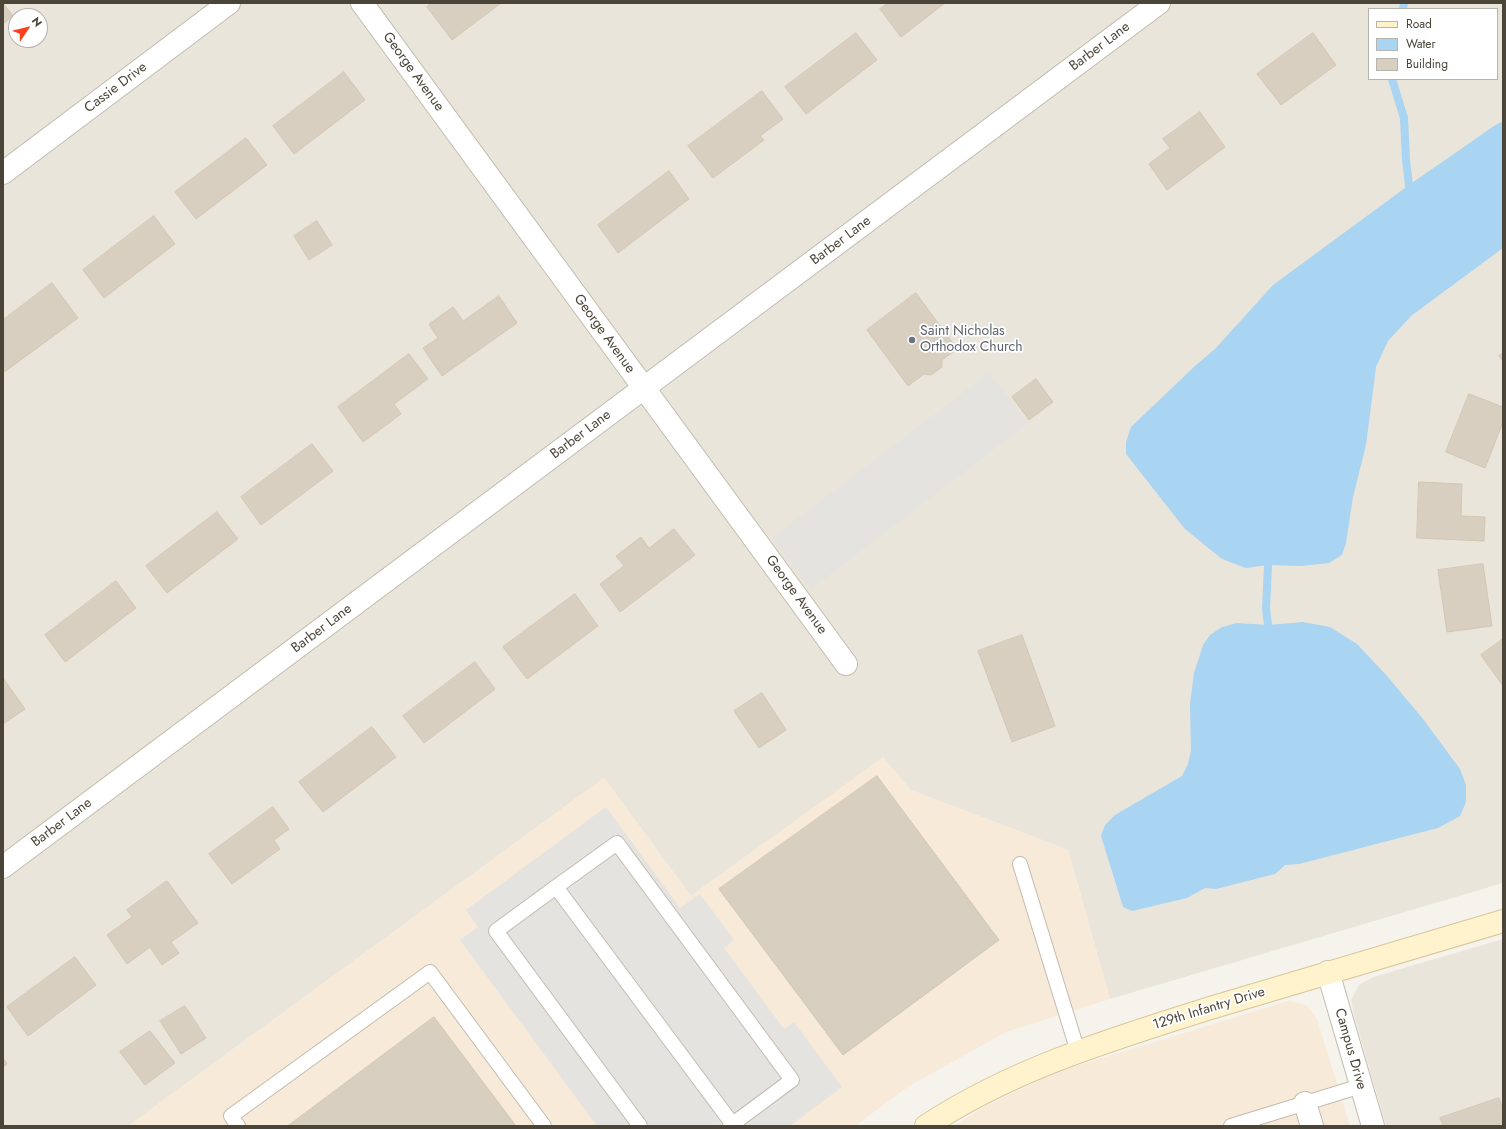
<!DOCTYPE html>
<style>
body{margin:0}
#map{position:relative;width:1506px;height:1129px;overflow:hidden;background:#f6f3ec;font-family:Jost,sans-serif}
canvas{display:block}
.frame{position:absolute;inset:0;border:4px solid #4b4439;pointer-events:none}
.legend{position:absolute;left:1368px;top:8px;width:130px;height:72px;box-sizing:border-box;background:#fff;border:1px solid #b7b4b0;margin:0;padding:5px 7px;list-style:none;font-size:12px;color:#4b4439}
.legend li{display:flex;align-items:center;gap:8px;height:20px}
.legend b{width:20px;border:1px solid #b7b4b0}
.north{position:absolute;left:8px;top:8px;width:40px;height:40px;box-sizing:border-box;background:#fff;border:1px solid #b7b4b0;border-radius:50%;rotate:55deg;font-size:11px;font-weight:700;line-height:16px;text-align:center;color:#4b4439}
.north::after{content:'';display:block;margin:auto;width:14px;height:18px;background:#fc3f1d;clip-path:polygon(50% 0,100% 100%,50% 72%,0 100%)}
</style>
<div id="map">
<canvas width="1506" height="1129"></canvas>
<div class="frame"></div>
<ul class="legend">
<li><b style="height:5px;background:#fff3cd"></b>Road</li>
<li><b style="height:11px;background:#a9d4f2"></b>Water</li>
<li><b style="height:11px;background:#d8cfc1"></b>Building</li>
</ul>
<div class="north">N</div>
</div>
<script>
const c = document.querySelector('canvas').getContext('2d');
c.lineJoin = 'round';
function fillPath(path, color) {
  c.fillStyle = color;
  c.fill(path, 'evenodd');
}
function trace(path, color, width, dash) {
  c.strokeStyle = color;
  c.lineWidth = width;
  c.lineCap = dash ? 'butt' : 'round';
  c.setLineDash(dash || []);
  c.stroke(path);
}
function drawText(font, color, halo, rows, align = 'center') {
  c.font = font + ' Jost,sans-serif';
  c.lineWidth = 3.5;
  c.setLineDash([]);
  c.textBaseline = 'middle';
  c.strokeStyle = halo;
  c.fillStyle = color;
  for (const [text, x, y, turn = 0] of rows) {
    c.save();
    c.translate(x, y);
    c.rotate((+turn || 0) * Math.PI / 180);
    c.textAlign = isNaN(turn) ? turn : align;
    if (halo) c.strokeText(text, 0, 0);
    c.fillText(text, 0, 0);
    c.restore();
  }
}
const residential = new Path2D(`
 M3,3h1500v880l-393,116 -42,-149 -157,-60 -28,-32 -192,138 -87,-118 -476,348h-125zM1369,9h128v70h-128zM16,16h24v24h-24z
 M1503,939v187h-117l-32,-111 -3,-15 8,-15 14,-8z`);
const commercial = new Path2D(`
 M883,757l28,33 157,60 42,149 -104,33 -97,54 -54,40h-727l476,-348 87,118z
 M1288,1001l18,4 11,14 33,107h-396l32,-20 71,-34z`);
const parking = new Path2D(`
 M989,373l39,50 -217,166 -39,-51z
 M606,807l74,101 20,-14 34,46 -10,8 60,81 10,-7 48,65 -52,39h-193l-137,-186 18,-13 -12,-17z`);
const water = new Path2D(`
 M1503,121v127l-92,68 -23,25 -12,26 -10,78 -13,52 -7,46 -4,12 -13,8 -28,3 -33,-1 -22,3 -24,-9 -37,-30 -59,-75v-12l5,-15 64,-61 20,-17 58,-64 136,-100 85,-59z
 M1303,622l27,5 27,17 30,32 36,43 37,50 6,16v17l-6,14 -22,12 -139,36 -14,1 -10,9 -59,15 -11,-1 -18,10 -55,13 -9,-4 -22,-71 4,-11 10,-10 67,-39 6,-12 3,-13 -1,-47 4,-31 9,-28 7,-10 12,-8 15,-4 31,2z`);
const stream = new Path2D(`
 M1403,9l1,-6
 M1392,79l12,39 2,42 3,25
 M1268,625l-2,-16 2,-44`);
const building = new Path2D(`
 M3,3l10,13 -10,8z
 M432,3h69l-49,37 -25,-33z
 M888,3h57l-44,34 -21,-28z
 M856,33l21,27 -71,54 -21,-27z
 M1313,33l23,32 -55,40 -24,-31z
 M344,72l21,28 -71,54 -21,-28z
 M762,91l21,28 -23,17 4,4 -51,38 -25,-32z
 M1200,112l25,35 -58,43 -18,-26 21,-16 -7,-9z
 M246,138l21,27 -71,54 -21,-27z
 M669,171l20,28 -71,54 -20,-28z
 M154,216l21,28 -71,54 -21,-28z
 M317,221l15,24 -23,15 -15,-24z
 M52,283l26,35 -75,55v-53z
 M916,293l41,56 -15,11v7l-11,8 -7,-1 -16,12 -41,-56z
 M499,296l18,27 -75,53 -19,-28 15,-10 -9,-14 24,-17 10,14z
 M1503,353v8l-4,-5z
 M409,354l19,25 -34,25 7,10 -38,28 -25,-35z
 M1036,379l17,23 -24,18 -17,-23z
 M1469,394l34,13v15l-18,46 -39,-16z
 M312,444l21,27 -72,54 -20,-28z
 M1419,482l43,2 -1,32 24,1 -1,24 -67,-3z
 M217,512l21,27 -71,54 -21,-27z
 M674,529l21,26 -75,57 -20,-28 24,-18 -8,-10 25,-19 8,11z
 M1483,564l9,62 -45,6 -9,-62z
 M116,581l20,27 -71,54 -20,-27z
 M575,594l23,32 -71,53 -24,-32z
 M1022,635l33,91 -43,16 -34,-91z
 M1503,639v47l-22,-31z
 M475,662l20,27 -71,54 -21,-27z
 M3,678l22,31 -22,15z
 M762,693l24,37 -27,18 -25,-37z
 M372,727l24,30 -73,55 -24,-30z
 M877,776l122,164 -156,115 -124,-166z
 M273,807l16,22 -15,11 6,9 -48,35 -23,-30z
 M167,881l31,42 -27,19 8,11 -17,12 -12,-18 -23,17 -20,-29 25,-18 -5,-7z
 M75,957l21,28 -68,51 -21,-29z
 M185,1006l21,32 -25,16 -21,-33z
 M434,1017l82,109h-228z
 M150,1031l25,32 -30,22 -25,-33z
 M3,1058l4,6 -4,3z
 M1499,1098l4,11v14l-4,2v1h-56l-3,-8z`);
const lane = new Path2D(`
 M1020,864l58,188
 M556,887l61,-44 175,237 -62,46
 M238,1126l-7,-10 199,-144 114,154
 M640,1126l-144,-195 60,-44 178,239
 M1231,1126l130,-40`);
const street = new Path2D(`
 M362,3l484,661
 M3,173l226,-170
 M3,867l1156,-864
 M1328,972l45,154
 M1305,1103l7,23`);
const secondary = new Path2D(`
 M926,1126c87,-57 183,-86 281,-117 98,-30 197,-59 296,-88`);
const markers = [
 [912,340,4,"#6b7280"]
];
const streetNames = [
 ["Barber Lane",1100,47,-37],
 ["George Avenue",413,72,54],
 ["Cassie Drive",116,88,-37],
 ["Barber Lane",841,241,-37],
 ["George Avenue",604,334,54],
 ["Barber Lane",581,435,-37],
 ["George Avenue",796,595,54],
 ["Barber Lane",322,629,-37],
 ["Barber Lane",62,823,-37],
 ["129th Infantry Drive",1209,1009,-17],
 ["Campus Drive",1350,1049,74]
];
const worshipNames = [
 ["Saint Nicholas",920,332],
 ["Orthodox Church",920,348]
];
fillPath(residential, '#eae5da');
fillPath(commercial, '#f7ead8');
fillPath(parking, '#e5e3e0');
fillPath(water, '#a9d4f2');
trace(stream, '#a9d4f2', 8);
fillPath(building, '#d8cfc1');
trace(building, '#d3c7b4', 1);
trace(lane, '#c2bbae', 16);
trace(street, '#c2bbae', 24);
trace(secondary, '#d6c79b', 24);
trace(lane, '#fff', 14);
trace(street, '#fff', 22);
trace(secondary, '#fff3cd', 22);
for (const [x, y, r, color] of markers) {
  const dot = new Path2D();
  dot.arc(x, y, r, 0, 2 * Math.PI);
  c.fillStyle = color;
  c.fill(dot);
  trace(dot, '#fff', 1.5);
}
drawText('14px', '#4b4439', '#fff', streetNames);
drawText('14px', '#5b616d', '#fff', worshipNames, 'left');
</script>
